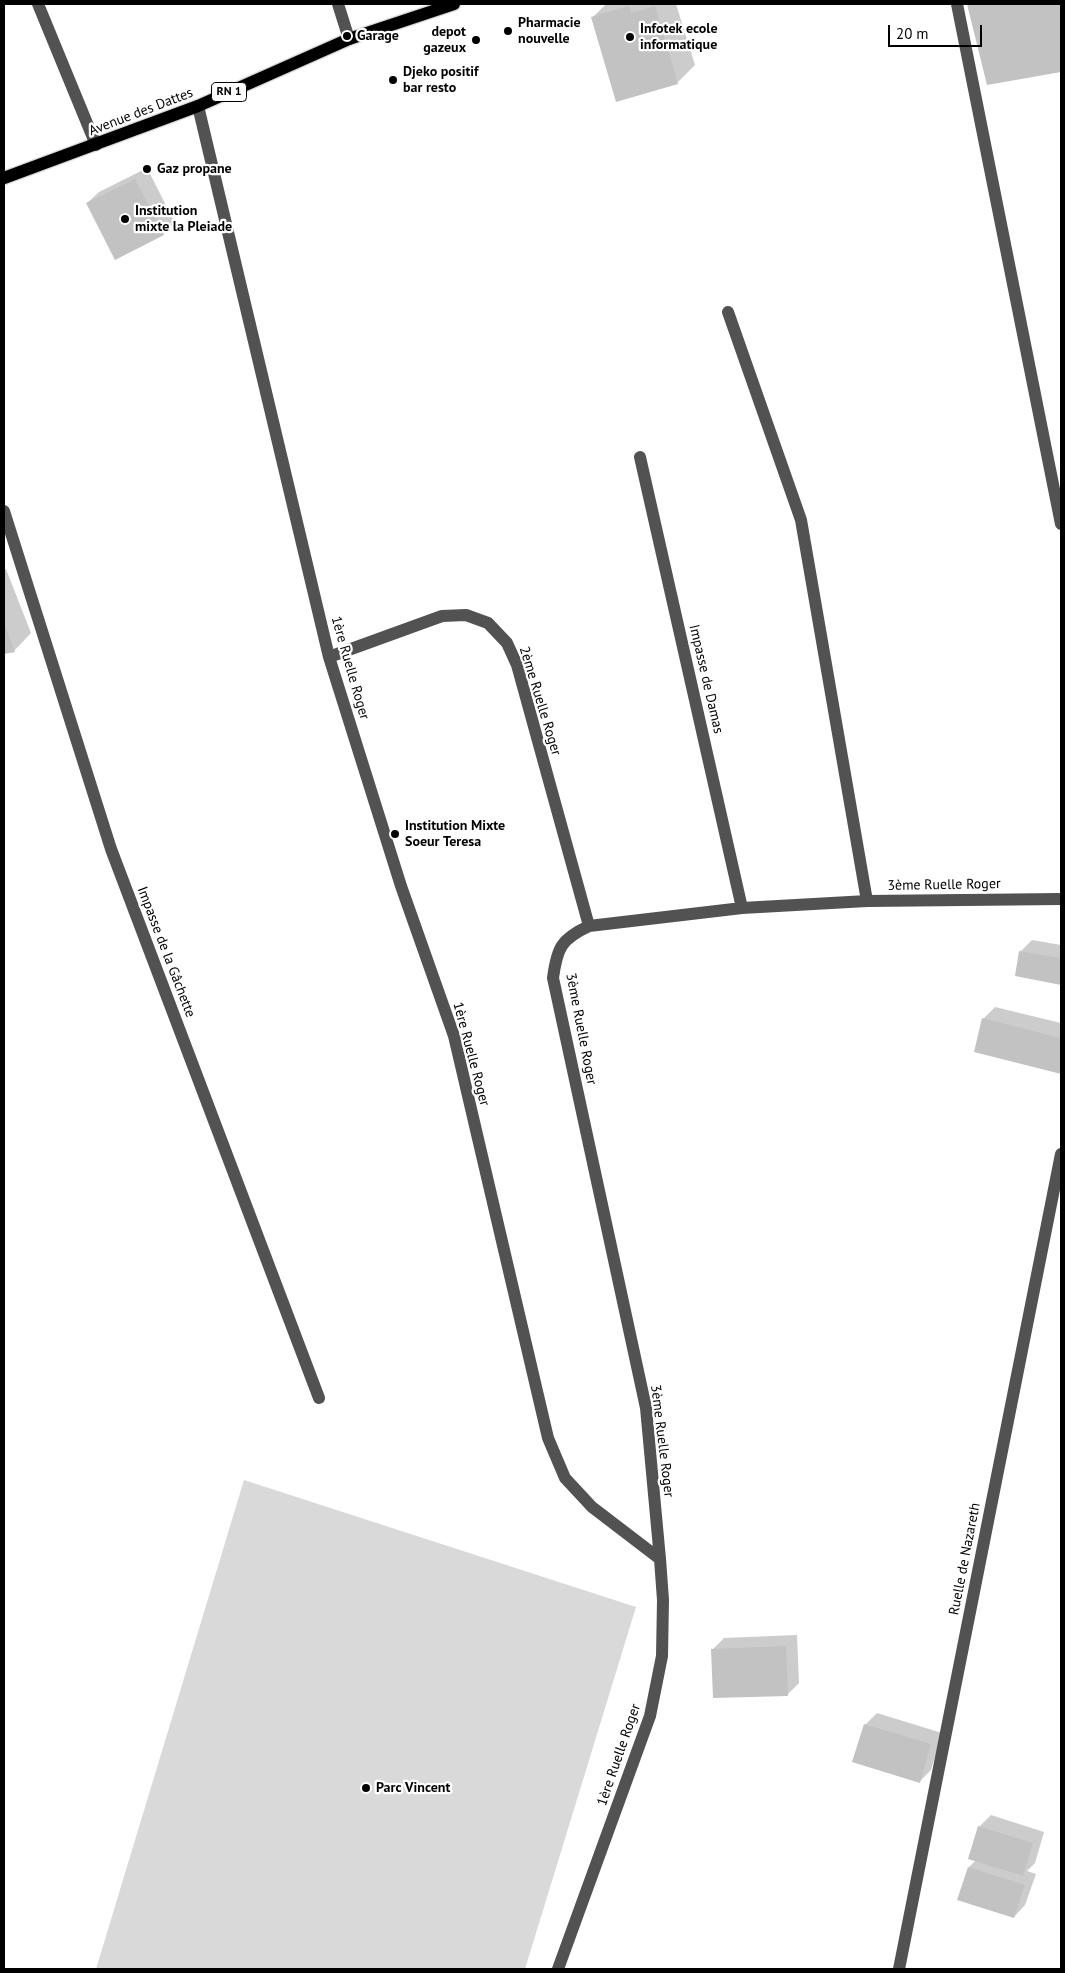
<!DOCTYPE html>
<meta charset="utf-8">
<style>
body{margin:0}
#map{position:relative;width:1065px;height:1973px;overflow:hidden;background:#fff;font-family:"PT Sans",sans-serif}
canvas{display:block}
.frame{position:absolute;inset:0;border:5px solid #000;pointer-events:none}
.scale{position:absolute;left:888px;top:25px;width:94px;height:22px;box-sizing:border-box;border:2px solid #000;border-top:0;padding-left:6px;font-size:15px;line-height:18px;white-space:nowrap;color:#000;-webkit-text-stroke:4px #fff;paint-order:stroke}
</style>
<div id="map">
<canvas width="1065" height="1973"></canvas>
<div class="frame"></div>
<div class="scale">20 m</div>
</div>
<script>
const c = document.querySelector('canvas').getContext('2d');
c.lineJoin = 'round';
function fillPath(path, color) {
  c.fillStyle = color;
  c.fill(path, 'evenodd');
}
function trace(path, color, width, dash) {
  c.strokeStyle = color;
  c.lineWidth = width;
  c.lineCap = dash ? 'butt' : 'round';
  c.setLineDash(dash || []);
  c.stroke(path);
}
function drawText(font, color, halo, rows, align = 'center') {
  c.font = font + ' "PT Sans",sans-serif';
  c.lineWidth = 4.5;
  c.setLineDash([]);
  c.textBaseline = 'middle';
  c.strokeStyle = halo;
  c.fillStyle = color;
  for (const [text, x, y, turn = 0] of rows) {
    c.save();
    c.translate(x, y);
    c.rotate((+turn || 0) * Math.PI / 180);
    c.textAlign = isNaN(turn) ? turn : align;
    if (halo) c.strokeText(text, 0, 0);
    c.fillText(text, 0, 0);
    c.restore();
  }
}
const green = new Path2D(`
 M244,1480l392,127 -111,362h-429z`);
const shadow = new Path2D(`
 M606,4h70l19,61 -18,18 -84,-66z
 M968,4h93v67l-73,13z
 M147,168l28,55 -12,11 -76,-31 12,-11z
 M6,569l25,64 -17,18 -10,2v-83z
 M1032,940l29,5v38l-45,-8 4,-23z
 M995,1007l66,16v49l-86,-20 8,-33z
 M797,1635l2,48 -11,11 -76,-44 12,-12z
 M877,1713l65,20 -11,37 -12,12 -54,-57z
 M991,1815l53,17 -9,31 -8,8 9,3 -11,31 -11,12 -45,-50 7,-7 3,-33z`);
const building = new Path2D(`
 M967,4h94v68l-74,13z
 M629,6l2,7 24,-7 23,78 -62,18 -25,-85z
 M135,179l29,56 -49,25 -29,-57z
 M4,623l11,29 -11,2z
 M1019,951l42,7v27l-46,-9z
 M982,1018l79,20v36l-87,-22z
 M786,1646l2,50 -75,2 -2,-49z
 M864,1724l67,20 -11,39 -68,-21z
 M978,1826l55,17 -10,33 -55,-17z
 M968,1867l57,18 -11,33 -57,-18z`);
const minor = new Path2D(`
 M38,4l58,141
 M338,4l11,35
 M957,4l104,520
 M198,106l131,551 72,229 53,150 94,402 17,40 27,29 68,52 3,41 -1,56 -12,60 -92,253
 M728,312l73,208 66,381
 M640,457l102,451
 M4,511l107,338 208,549
 M329,657l113,-41 24,-1 22,8 19,20 10,22 72,261
 M660,1559l-14,-151 -93,-430c4,-30 8,-39 36,-52l153,-18 125,-7 194,-2
 M899,1969l162,-815`);
const major = new Path2D(`
 M4,178l194,-72 151,-67 105,-35`);
const markers = [
 [508,31,5,"#000"],
 [347,36,5,"#000"],
 [630,37,5,"#000"],
 [476,40,5,"#000"],
 [393,80,5,"#000"],
 [147,169,5,"#000"],
 [125,219,5,"#000"],
 [395,834,5,"#000"],
 [366,1788,5,"#000"]
];
const shields = [
 [229,92,35]
];
const shieldNames = [
 ["RN 1",229,92]
];
const poiNames = [
 ["Pharmacie",518,23],
 ["nouvelle",518,39],
 ["Infotek ecole",640,29],
 ["informatique",640,45],
 ["depot",466,32,"right"],
 ["gazeux",466,48,"right"],
 ["Garage",357,36],
 ["Djeko positif",403,72],
 ["bar resto",403,88],
 ["Gaz propane",157,169],
 ["Institution",135,211],
 ["mixte la Pleiade",135,227],
 ["Institution Mixte",405,826],
 ["Soeur Teresa",405,842],
 ["Parc Vincent",376,1788]
];
const streetNames = [
 ["Avenue des Dattes",141,112,-21],
 ["1ère Ruelle Roger",350,668,74],
 ["Impasse de Damas",706,679,77],
 ["2ème Ruelle Roger",540,701,73],
 ["3ème Ruelle Roger",944,885,-1],
 ["Impasse de la Gâchette",166,952,69],
 ["3ème Ruelle Roger",581,1029,79],
 ["1ère Ruelle Roger",471,1054,75],
 ["3ème Ruelle Roger",662,1441,83],
 ["Ruelle de Nazareth",965,1559,-79],
 ["1ère Ruelle Roger",619,1755,-71]
];
fillPath(green, '#d9d9d9');
fillPath(shadow, '#0003');
fillPath(building, '#c2c2c2');
trace(major, '#dbdbdb', 15);
trace(minor, '#525252', 12);
trace(major, '#000', 12);
for (const [x, y, r, color] of markers) {
  const dot = new Path2D();
  dot.arc(x, y, r, 0, 2 * Math.PI);
  c.fillStyle = color;
  c.fill(dot);
  trace(dot, '#fff', 2);
}
for (const [x, y, w] of shields) {
  const box = new Path2D();
  box.roundRect(x - w / 2, y - 9.5, w, 19, 4);
  c.fillStyle = '#fff';
  c.fill(box);
  trace(box, '#000', 1);
}
drawText('bold 12px', '#000', null, shieldNames);
drawText('bold 14px', '#000', '#fff', poiNames, 'left');
drawText('14px', '#000', '#fff', streetNames);
</script>
